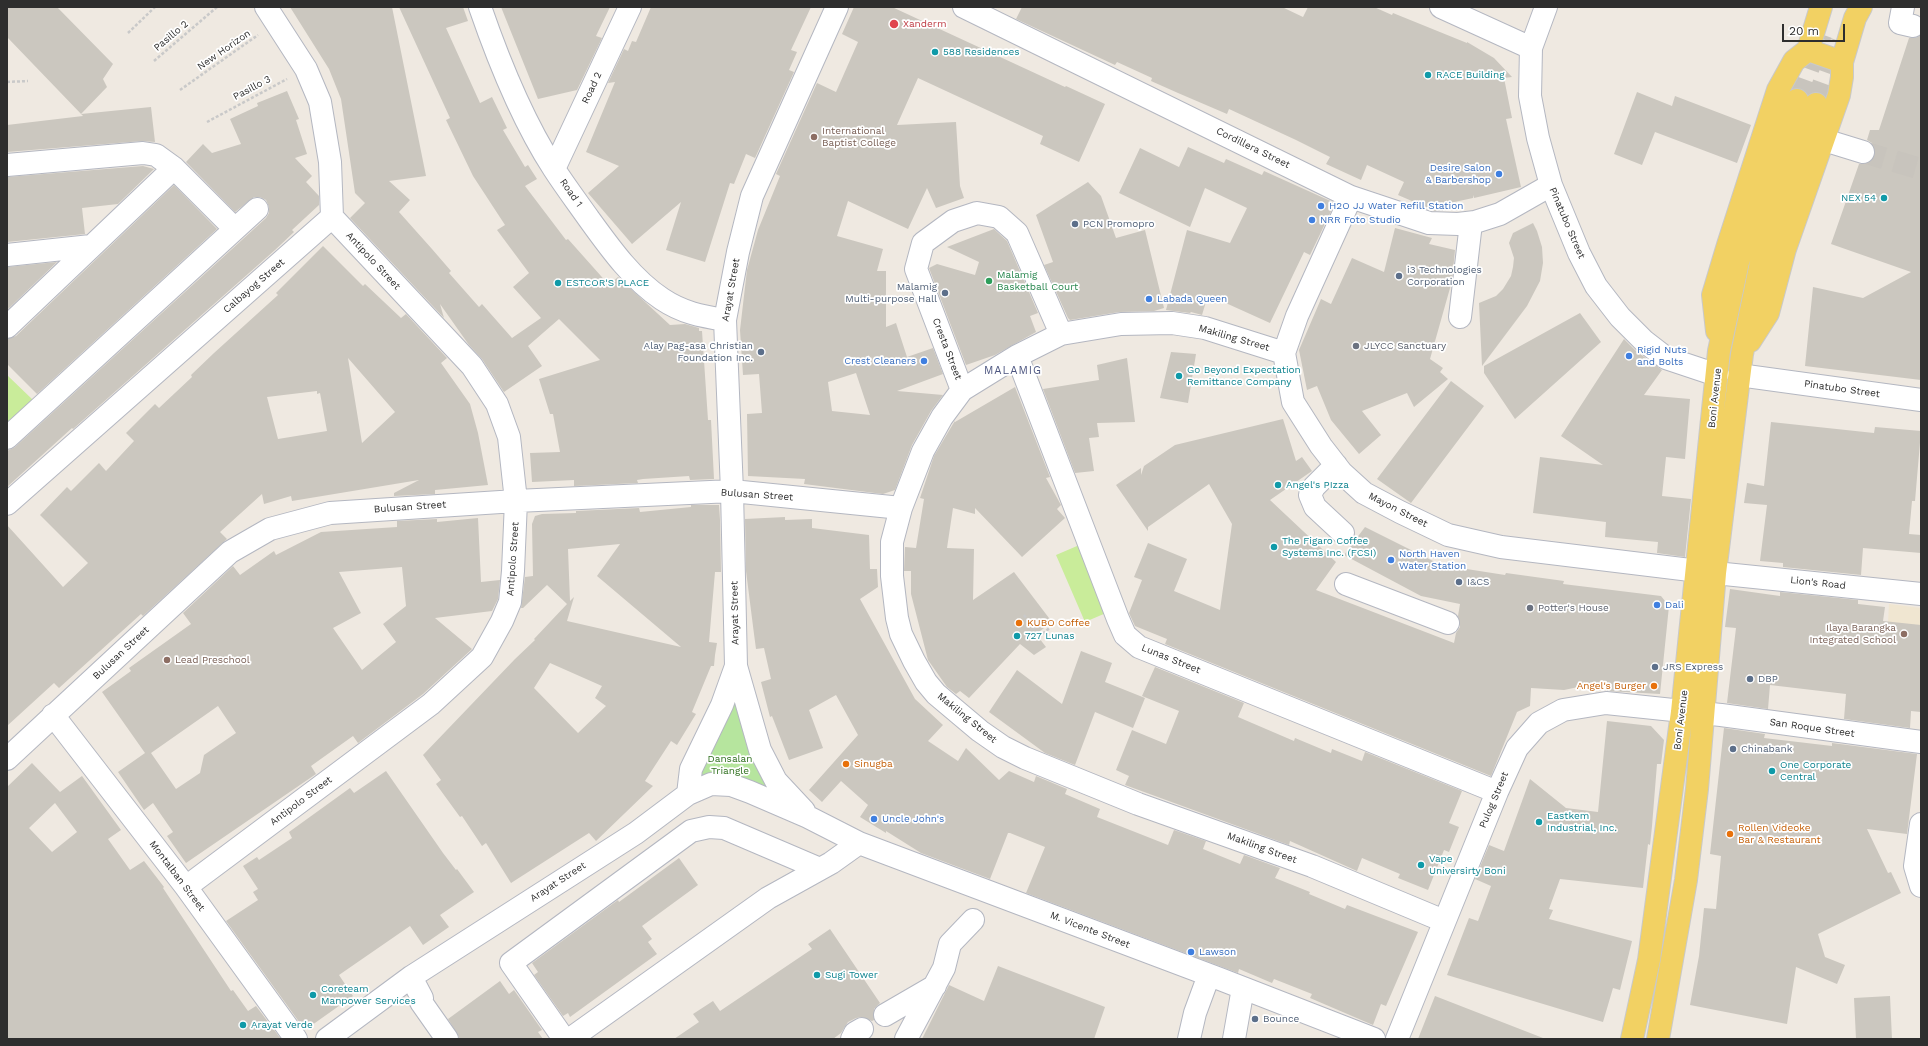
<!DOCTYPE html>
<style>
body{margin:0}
#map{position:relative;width:1928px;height:1046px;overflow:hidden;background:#efe9e1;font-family:"Work Sans",sans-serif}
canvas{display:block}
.frame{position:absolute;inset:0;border:8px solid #2e2e2e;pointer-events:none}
.scale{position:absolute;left:1782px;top:24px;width:63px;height:18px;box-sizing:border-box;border:2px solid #2e2e2e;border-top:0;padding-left:5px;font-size:12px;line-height:14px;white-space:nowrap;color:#2e2e2e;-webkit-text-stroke:3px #fff;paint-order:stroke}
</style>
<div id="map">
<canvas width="1928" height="1046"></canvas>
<div class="frame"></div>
<div class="scale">20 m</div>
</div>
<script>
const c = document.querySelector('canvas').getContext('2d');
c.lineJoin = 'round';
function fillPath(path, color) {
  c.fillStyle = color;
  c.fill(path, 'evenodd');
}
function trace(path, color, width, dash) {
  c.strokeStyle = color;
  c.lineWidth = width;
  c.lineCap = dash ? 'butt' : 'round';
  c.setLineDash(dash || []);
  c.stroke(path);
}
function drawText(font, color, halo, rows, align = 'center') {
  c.font = font + ' "Work Sans",sans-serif';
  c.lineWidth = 3.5;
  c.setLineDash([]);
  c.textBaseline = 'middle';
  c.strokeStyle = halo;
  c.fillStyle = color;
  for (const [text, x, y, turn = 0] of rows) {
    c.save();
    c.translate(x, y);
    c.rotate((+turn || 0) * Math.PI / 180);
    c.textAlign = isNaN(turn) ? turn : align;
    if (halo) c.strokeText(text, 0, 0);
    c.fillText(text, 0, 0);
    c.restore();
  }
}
const education = new Path2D(`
 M1889,604l32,4v59l-35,-6z`);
const green = new Path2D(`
 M735,692l46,112 -93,-16z`);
const pitch = new Path2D(`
 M7,375l26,25 -26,26z
 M1091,540l29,67 -35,15 -29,-67z`);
const building = new Path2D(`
 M7,7h50l56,57 -10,15 4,8 -26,27 70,-7 4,35 -13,-1 -135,11v-27l76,-9 -76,-79z
 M290,7h102l34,169 -37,5 21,19 -11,12 33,37 19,22 -2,2 30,34 3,-3 30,34 29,-20 -28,-31 16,-14 -32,-43 8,-5 -32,-49 -27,-56 4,-2 -51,-111h64l5,14 -22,7 34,75 12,-6 15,31 -4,2 22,37 3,-2 9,14 -12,7 41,54 2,-1 41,46 9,-8 52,48 15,-1 14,4v3h3l6,89h3l3,59 -24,1 -1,-4 -46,3 -6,1 1,3 -64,3v-6l-42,2 -2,-29 30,-1 -7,-38h-3l-11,-35 61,-19 -41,-41 -31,27 14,20 -38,26 -22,-33 -13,-14 -29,-41 4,14 -94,-100 15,-15 -10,-10 -14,-94 -12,-30z
 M501,7h109l-14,29 6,2 -25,52 -39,9z
 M651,7h160l-20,43 6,2 -8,18 5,2 -39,86 -9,-4 -12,30 -4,-1 -25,79 -39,-12 15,-48 -49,42 -44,-51 31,-27 -33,-14 29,-70 -7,1 16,-34 4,2 4,-10 4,1z
 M854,7h38l173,80 1,-1 39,18 -26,58 -39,-18 3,-8 -125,-58 -21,47 59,-3 4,64 4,12 -28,10 -9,-20 -19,41 -60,-28 -11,35 46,13 -6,22h9v56l10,-4 11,34 26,-9 10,26 -46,17 46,4 -12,16 -19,34 -17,45 -12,4 -79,-10 1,-5 -57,-3 -1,-62 15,-1 -3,-39 -16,1 -3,-45 7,-60 11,-40 22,-54 -4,-2 41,-91 19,9 22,-50 -16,-8zM856,373l14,42 -38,-4 -4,-29z
 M1022,7h260l21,10 5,-10h66l18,8 1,-2 74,30v-1l27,16 18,19 -8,1 8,40 -6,1 15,68 -47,11 -1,-3v3l-28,6 -2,7h-8l-37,-16 6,-13 -37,-17 -6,15 -35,-16 4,-7 -34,-17 -67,-31 -2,5 -49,-21 -27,-12 1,-3 -35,-16 -2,3 -99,-46z
 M1921,35v345l-116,-14 8,-79 50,11 48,-26 -80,-28 28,-80h7l6,-3 3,-5v-7l-3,-6 -5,-3 3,-10h9l30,-92h7z
 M287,91l12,28 -3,1 11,34 -12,4 17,18 -6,6 13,14v9l-27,25 2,2 -19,18 -202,179 -1,-1 -65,59v-36l8,-4 251,-229 3,-5v-6l-3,-7 -6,-3h-6l-19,15 -49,-50 17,-18 9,9 29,-9 -11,-25 28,-13 -1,-3z
 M1637,92l35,14 3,-10 76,29 -14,38 -82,-31 -13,33 -28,-11z
 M1188,147l36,16 2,-4 36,16 2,-4 71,32 -25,52 -6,-3 -34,71 -62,-28 -6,20 -11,-3 -1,1 -24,-3 21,-80 43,13 17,-35 -42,-20 -15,39 -71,-34 21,-45 39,19z
 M143,166l11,3 -36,35 -36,4 3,26 -78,8v-65z
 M1088,182l13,14 15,42 29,-8 19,78 -10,3 -35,1 -49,8 -2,-2 -24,-53 9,-3 -17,-47z
 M174,185l43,44 -180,165 -30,-30v-25l9,-3z
 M1533,223l4,8 5,16 1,16 -3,18 -13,25 -45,60 -3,-63 17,-7 7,-7 8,-13 2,-9 1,-9 -5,-15 4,-10z
 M1395,228l37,10 -3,6 26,6 -3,31 -22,78 13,9 -3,4 8,7 -34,28 -7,-14 -45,18 19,24 -22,19 -28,-34 -14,-34 -10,4 -8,-40 22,-51 10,5 21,-46 32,14z
 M994,229l13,12 31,72 -8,3 6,16 -41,23 -29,10 -37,-97 8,-4 38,11 4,-13 -32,-15z
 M323,246l40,40 2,-2 36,34 5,-4 41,44 -6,5 29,41 8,29 10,52 -53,5v4l-41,2v-3l25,-13 -127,21 -1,-5 -27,8 -2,-10 -42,38 7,7 -84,77 -2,-2 -82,74 -5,-5 -47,43v-201l56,62 25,-24 -48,-48 27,-28 4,4 28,-28 7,8 28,-30 -8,-8 29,-29 4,4 33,-31 -1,-2 23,-22 64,-58 -2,-2zM348,358l47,54 -33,31zM317,391v3l3,-1 7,38 -49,8 -11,-42z
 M57,262l-50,48v-43z
 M1580,313l21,29 -86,77 -31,-46v-7z
 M1624,339l12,12 26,19 -18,25 46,4 -5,60 -19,-2 -4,39 29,3 -6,58 -28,-4 1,-11 -53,-5 1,-15 -73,-9 7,-56 63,8 -42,-29z
 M1171,352l25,2 -8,49 -28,-5z
 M1127,358l8,64 -38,1 2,14 -10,1 5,33 -19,2 -32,-84 56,-9 -2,-15z
 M1451,381l33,25 -73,97 -34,-24z
 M1015,387l35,90 -4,1 15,27 -4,4 8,9 -43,39 -47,-49v6l-22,-6 -6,40 27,1 -1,51 41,-28 38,50 -16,12 10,13 -12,8 -14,-11 -51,54 -9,-7 -4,3 -9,-7 -19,-27 -17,-66v-23h-7l1,-24 11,1 8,-49 -4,-1 14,-42 19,-32 2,-3v1z
 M1283,419l13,42 6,-4 10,14 -42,29 66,62 -20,28 138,53 2,-10 4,-6 -2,-11 2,-12 -39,-8 -77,-41 21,-28 76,38 64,10 1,-2 58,8 -1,3 98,12 8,10 -9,88 -53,-3v-10l-43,9 -33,-2 -1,18 -13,6 -26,64 -326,-132 2,-5 -32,-13 -6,-13 13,-33 -8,-3 14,-34 39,16 -13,32 46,19 12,-86 -23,-40 -61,43v4l-32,-46 25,-17v7l3,-9 31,-21z
 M1771,422l103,11 1,-6 46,4 -6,70h-3l-3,33 12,1v18l-58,-5 -2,27 -78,-8v-4l-23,-2 7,-56 -23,-2 3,-20 17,3z
 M691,505h28l1,15 1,52h-6l-6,70 8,1 -2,12 -1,11h-3l-19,46 4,2 -19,31 -6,-4 -26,40 8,5 -57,55 -7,-8 -78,50 -25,-40 -4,3 -20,-30 -2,1 -24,-33 5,-4 -18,-25 92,-96 20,-19 -1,-1 33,-35 -20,-19 -24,23h-2l4,-31 8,-1 -1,-52 3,-8 7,-2 34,-1v-2l63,-3 1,4 51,-5zM620,544l-23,32 84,71 -114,-26 7,-24 -4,4 -2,-52zM550,663l52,23 -7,12 11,8 -28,27 -44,-45z
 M785,517v3l27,-1v9l57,7 1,34h7l1,18 -18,12 55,100 28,26 -15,16 30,20 8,-13 33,32 10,-9 25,11 2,-6 31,13 -2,5 35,15 -3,8 71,28 6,-15 32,11 -3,8 37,15 4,-9 36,13 -5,10 35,14 -1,2 36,15 2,-4 71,27 -32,74 -5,-2 -8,21 -63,-27 2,-4 -38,-15 -2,4 -33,-14 -1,4 -212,-80 19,-46 -35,-14h-2l-18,46 -69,-26 -35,-22v2l-26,-16 8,-12 -27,-24 -19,21 -13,-12 49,-55 -22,-40 -27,15 14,38 -34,12 -17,-44 -2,1 -9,-35 10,-3 -7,-31 -8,1 -2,-15 -8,-63 -1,-52z
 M478,518l3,64 19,-2 -2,19 -6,12 -57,7 37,31 -49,45 -65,49 -5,-7 -42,30 5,8 -130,89 -19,-27 6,-4 -20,-29 -9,7 -26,-38 27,-19 -43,-61 29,-21 -2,-3 62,-44 -8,-11 50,-47 7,9 34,-24 2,4 45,-23 76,-5v-6l40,-2v3zM402,567l4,39 -23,18 13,18 -34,28 -29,-42 28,-15 -22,-41zM218,706l18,27 -32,22 -4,18 -24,16 -25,-36z
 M1730,589l50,7v-4l78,8v4l27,3 -2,14 38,4v87l-10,-1 -1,17 -66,-9 2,-25 -76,-9 -2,24 -41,-6 9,-75 -11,-1z
 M1081,651l31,12 -7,19 40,16 -12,30 -38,-16 -20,53 -30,-12 -56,-41 28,-42 45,34z
 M1155,667l89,36 -6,14 56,24 1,-3 36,15 1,-4 30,12 3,-9 97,39 -13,32 10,4 -10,25 -5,-2 -16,40 -30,-12 2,-4 -38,-16 -5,13 -67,-30 -1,4 -164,-60 4,-9 -13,-6 16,-40 34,14 13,-33 -37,-15z
 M1607,721l44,5 13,14 -3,24h-4l-5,62 -2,19 -2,-1 -5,44 -83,-9 -11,30 4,1 -4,9 83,22 -12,49 -7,-2 -10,34 -156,-47 22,-57 9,3 13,-35 -16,-7 14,-34 15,6 26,-72 36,29 32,4z
 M1724,728l41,6 -1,4 68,8v-3l85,11 -10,80 -40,-5 21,44 3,-1 10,21 -83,41 7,23 20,8 -8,19 -41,-17 -9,57 -97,-19 9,-49 5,-48 12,1 5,-53 -11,-2z
 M32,763l28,29 22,-16 39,54 -13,9 22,31 14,-9 20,26 -1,1 68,103 2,-1 15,21 8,-5 25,33h-274v-252zM55,803l22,29 -25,20 -23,-24z
 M386,771l57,82 13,17 1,-1 17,23 -34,23 9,12 -26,18 -13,-19 -71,49 14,21 -48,34 -79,-109 32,-21 -5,-8 5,-3 -15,-23 14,-9 2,3 33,-22 -3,-6 61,-44 4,5z
 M679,858l19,27 -56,41 10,13 -4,3 9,12 -87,63 -2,-4 -5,3 -29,-41 4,-3 -6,-9 86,-63 1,2z
 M830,929l50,74 -6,6v11l-2,1 -10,-4 -6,1 -8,4 -7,11 -8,6h-159l25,-17 -6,-8 20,-13 7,10 92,-62 -4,-5z
 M998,966l107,41 -11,32h-172l27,-54 35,16z
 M500,981l9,13 5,-4 28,40 -4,2 5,7h-83l-12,-20z
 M1435,996l108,42v1h-125z
 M1890,996l2,43h-36l-2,-41z`);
const minorTunnel = new Path2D(`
 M1863,152l58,17`);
const majorTunnel = new Path2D(`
 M1797,100l24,-66
 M1816,104l23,-63`);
const path = new Path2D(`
 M128,33l27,-26
 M154,61l63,-54
 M7,82l21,-1
 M180,90l78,-55
 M207,122l80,-43
 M1024,615l16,21 13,-11`);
const minor = new Path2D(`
 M266,7l40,62 14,33 10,60 2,55
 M480,7c19,55 42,113 74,162 11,17 23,33 35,50 21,29 43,60 73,80 21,14 39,17 63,21
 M964,7l387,190 78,26 29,1 17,-2 25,-8 51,-29
 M1441,7l90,41
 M1546,7l-15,41 -1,48 8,42 13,47 28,68 17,33 24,31 24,24 22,17 51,17
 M1903,7l-3,16 13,3
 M1824,140l39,12
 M7,165l136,-12 13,2 18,13 61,61
 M554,169l76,-162
 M1351,197l-54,119 -13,37 9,49 28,44 21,27 22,20 36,19 48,23 53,12 214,26 206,21
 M7,255l84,-9
 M1460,317l11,-94
 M7,327l167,-159
 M1284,353l-79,-25 -33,-5 -51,1 -60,10 -44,22 -55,34 -20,27 -19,34 -22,57 -9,34v34l5,42 4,16 13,27 12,21 10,12 44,37 23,16 22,11 113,46 174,62 132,55
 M1017,356l101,263 7,16 14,12 358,145
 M1739,375l182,25
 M962,390l-46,-121 7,-26 30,-22 24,-8 22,4 18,16 44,101
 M7,438l250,-229
 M1336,465l-22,22 -4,8 5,12 28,26
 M7,504l325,-287
 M1346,584l102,39
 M736,666l24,84 16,31 28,30
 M53,715l133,172 110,152
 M7,759l223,-207 40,-23 60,-16 186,-12 216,-10 169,17
 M688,794l3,-25 31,-64 14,-39 -4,-175 -7,-171 13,-68 14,-56 85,-189
 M1921,824l-6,42 6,20
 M186,887l245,-183 51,-47 20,-36 8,-19 3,-31 3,-70 -7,-64 -12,-33 -25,-38 -140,-149
 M411,977l11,21 -1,4 26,37
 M885,1015l50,-29
 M327,1039l84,-62 225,-144 52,-39 23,-10 20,1 19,7 58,25 51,26 361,136 154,60
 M564,1039l-53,-76 180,-132 18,-4 15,1 96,41
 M570,1039l198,-141 63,-35 28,-20
 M852,1039l3,-6 7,-4
 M906,1039l38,-71 6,-24 23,-24
 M1189,1039l6,-26 14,-38
 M1234,1039l9,-51
 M1397,1039l100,-247 20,-44 22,-25 24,-13 43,-7 115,12 200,27`);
const major = new Path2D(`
 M1808,50l34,12
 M1717,331l-4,-36 15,-50 50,-155 16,-29 14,-11 13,-43
 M1750,341l18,-28 17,-64 54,-154 3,-18v-15l13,-44 6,-11
 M1632,1039l17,-79 33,-248 37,-361 19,-89 59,-162
 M1658,1039l28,-159 11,-91 18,-216 27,-219 20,-96 54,-154`);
const markers = [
 [894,24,5,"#e0444e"],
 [935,52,4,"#0f9aa8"],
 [1428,75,4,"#0f9aa8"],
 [814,137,4,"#8d6e63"],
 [1499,174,4,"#3f7fe0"],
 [1884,198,4,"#0f9aa8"],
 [1321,206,4,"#3f7fe0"],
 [1312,220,4,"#3f7fe0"],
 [1075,224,4,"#5c6f8a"],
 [1399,276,4,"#5c6f8a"],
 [989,281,4,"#2e9e5b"],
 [558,283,4,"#0f9aa8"],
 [945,293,4,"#5c6f8a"],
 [1149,299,4,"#3f7fe0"],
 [1356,346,4,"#6b7280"],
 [761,352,4,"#5c6f8a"],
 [1629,356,4,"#3f7fe0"],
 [924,361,4,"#3f7fe0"],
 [1179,376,4,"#0f9aa8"],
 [1278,485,4,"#0f9aa8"],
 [1274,547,4,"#0f9aa8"],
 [1391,560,4,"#3f7fe0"],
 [1459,582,4,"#5c6f8a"],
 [1657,605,4,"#3f7fe0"],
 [1530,608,4,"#6b7280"],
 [1019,623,4,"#e8710a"],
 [1904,634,4,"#8d6e63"],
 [1017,636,4,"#0f9aa8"],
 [167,660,4,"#8d6e63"],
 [1655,667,4,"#5c6f8a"],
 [1750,679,4,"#5c6f8a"],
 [1654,686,4,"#e8710a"],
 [1733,749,4,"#5c6f8a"],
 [846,764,4,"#e8710a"],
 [1772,771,4,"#0f9aa8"],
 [874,819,4,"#3f7fe0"],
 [1539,822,4,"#0f9aa8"],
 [1730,834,4,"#e8710a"],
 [1421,865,4,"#0f9aa8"],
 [1191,952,4,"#3f7fe0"],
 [817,975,4,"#0f9aa8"],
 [313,995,4,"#0f9aa8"],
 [1255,1019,4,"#5c6f8a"],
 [243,1025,4,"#0f9aa8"]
];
const healthNames = [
 ["Xanderm",903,24]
];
const streetNames = [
 ["Pasillo 2",171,36,-40],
 ["New Horizon",224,50,-35],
 ["Pasillo 3",252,88,-28],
 ["Road 2",592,88,-65],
 ["Cordillera Street",1253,148,26],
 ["Road 1",571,193,55],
 ["Pinatubo Street",1567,223,67],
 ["Antipolo Street",373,261,47],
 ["Calbayog Street",254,286,-41],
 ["Arayat Street",731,290,-80],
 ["Makiling Street",1234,338,16],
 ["Cresta Street",947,349,69],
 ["Pinatubo Street",1842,389,8],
 ["Boni Avenue",1715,398,-84],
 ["Bulusan Street",757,495,4],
 ["Bulusan Street",410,507,-4],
 ["Mayon Street",1398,510,27],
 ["Antipolo Street",513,559,-86],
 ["Lion's Road",1818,583,6],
 ["Arayat Street",735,613,-91],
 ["Bulusan Street",121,653,-43],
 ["Lunas Street",1171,659,22],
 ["Makiling Street",967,718,39],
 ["Boni Avenue",1681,720,-83],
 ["San Roque Street",1812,728,8],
 ["Pulog Street",1494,800,-67],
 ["Antipolo Street",301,801,-37],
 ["Makiling Street",1262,848,20],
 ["Montalban Street",177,876,53],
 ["Arayat Street",558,882,-33],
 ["M. Vicente Street",1090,930,21]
];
const cultureNames = [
 ["588 Residences",943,52],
 ["RACE Building",1436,75],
 ["NEX 54",1876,198,"right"],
 ["ESTCOR'S PLACE",566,283],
 ["Go Beyond Expectation",1187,370],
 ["Remittance Company",1187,382],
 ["Angel's PIzza",1286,485],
 ["The Figaro Coffee",1282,541],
 ["Systems Inc. (FCSI)",1282,553],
 ["727 Lunas",1025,636],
 ["One Corporate",1780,765],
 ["Central",1780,777],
 ["Eastkem",1547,816],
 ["Industrial, Inc.",1547,828],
 ["Vape",1429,859],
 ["Universirty Boni",1429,871],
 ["Sugi Tower",825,975],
 ["Coreteam",321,989],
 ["Manpower Services",321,1001],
 ["Arayat Verde",251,1025]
];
const educationNames = [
 ["International",822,131],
 ["Baptist College",822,143],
 ["Ilaya Barangka",1896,628,"right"],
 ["Integrated School",1896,640,"right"],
 ["Lead Preschool",175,660]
];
const shopNames = [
 ["Desire Salon",1491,168,"right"],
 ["& Barbershop",1491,180,"right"],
 ["H2O JJ Water Refill Station",1329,206],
 ["NRR Foto Studio",1320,220],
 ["Labada Queen",1157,299],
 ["Rigid Nuts",1637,350],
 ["and Bolts",1637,362],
 ["Crest Cleaners",916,361,"right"],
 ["North Haven",1399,554],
 ["Water Station",1399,566],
 ["Dali",1665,605],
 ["Uncle John's",882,819],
 ["Lawson",1199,952]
];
const serviceNames = [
 ["PCN Promopro",1083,224],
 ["i3 Technologies",1407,270],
 ["Corporation",1407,282],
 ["Malamig",937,287,"right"],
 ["Multi-purpose Hall",937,299,"right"],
 ["Alay Pag-asa Christian",753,346,"right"],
 ["Foundation Inc.",753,358,"right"],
 ["I&CS",1467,582],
 ["JRS Express",1663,667],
 ["DBP",1758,679],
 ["Chinabank",1741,749],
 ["Bounce",1263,1019]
];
const leisureNames = [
 ["Malamig",997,275],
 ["Basketball Court",997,287]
];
const worshipNames = [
 ["JLYCC Sanctuary",1364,346],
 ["Potter's House",1538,608]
];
const foodNames = [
 ["KUBO Coffee",1027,623],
 ["Angel's Burger",1646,686,"right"],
 ["Sinugba",854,764],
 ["Rollen Videoke",1738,828],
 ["Bar & Restaurant",1738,840]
];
const parkNames = [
 ["Dansalan",730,759],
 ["Triangle",730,771]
];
const neighbourhoodNames = [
 ["MALAMIG",1013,371]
];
fillPath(education, '#f0e6d1');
fillPath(green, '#b6e59e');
fillPath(pitch, '#c9ec9a');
fillPath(building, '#cbc7bf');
trace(minorTunnel, '#c8c4bd', 22, [22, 11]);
trace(majorTunnel, '#c8c4bd', 22, [22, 11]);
trace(minor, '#b4b7c1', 24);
trace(major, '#c9c9c9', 24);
trace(path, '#c9c9c9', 2.5, [3, 2]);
trace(minor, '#fff', 22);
trace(major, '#f2d163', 22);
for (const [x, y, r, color] of markers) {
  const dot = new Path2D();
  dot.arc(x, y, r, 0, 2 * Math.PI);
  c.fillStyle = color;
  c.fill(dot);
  trace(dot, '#fff', 1.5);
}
drawText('10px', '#be3a42', '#fff', healthNames, 'left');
drawText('10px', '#2e2e2e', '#fff', streetNames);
drawText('10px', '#0d838f', '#fff', cultureNames, 'left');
drawText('10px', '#785e54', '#fff', educationNames, 'left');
drawText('10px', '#366cbe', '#fff', shopNames, 'left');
drawText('10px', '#4e5e75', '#fff', serviceNames, 'left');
drawText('10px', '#27864d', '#fff', leisureNames, 'left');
drawText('10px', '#5b616d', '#fff', worshipNames, 'left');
drawText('10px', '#c56008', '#fff', foodNames, 'left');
drawText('10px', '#2c6e1b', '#fff', parkNames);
c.letterSpacing = '1px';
drawText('11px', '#4d5680', '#fff', neighbourhoodNames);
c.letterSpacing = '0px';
</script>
